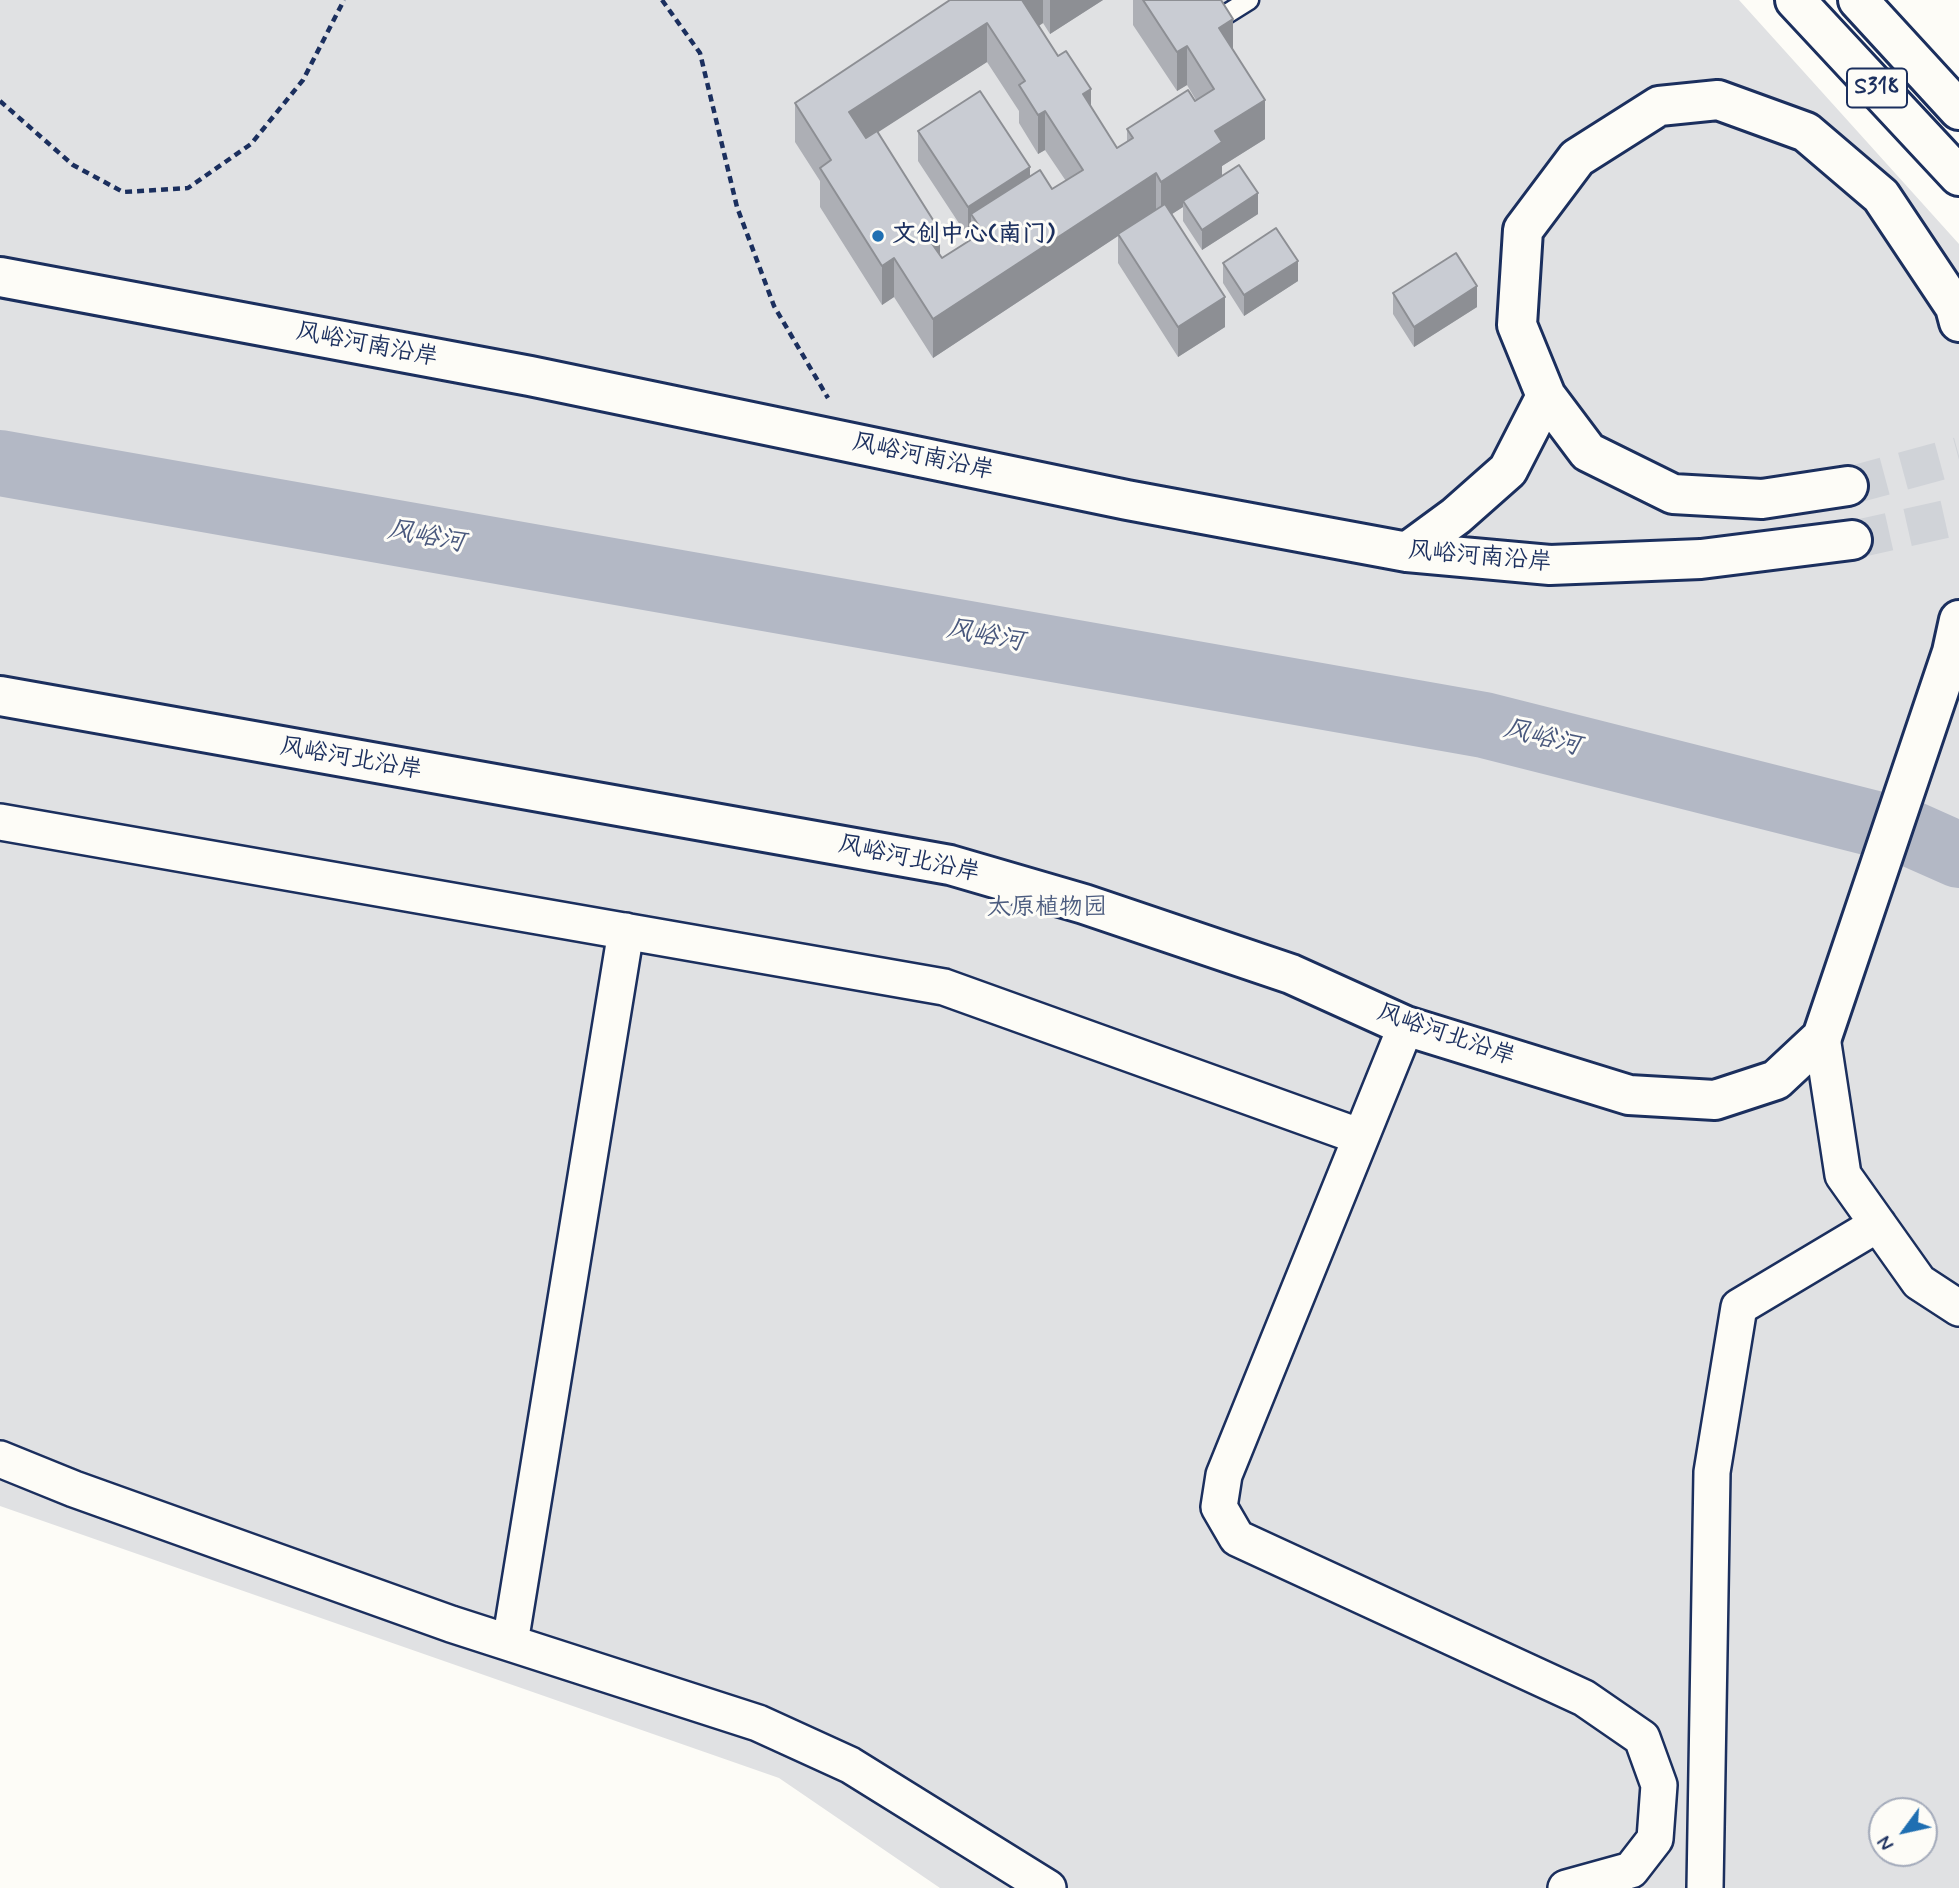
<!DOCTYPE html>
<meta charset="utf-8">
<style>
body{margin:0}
#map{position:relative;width:1959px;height:1888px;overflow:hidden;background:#fdfcf7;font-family:Mynerve,sans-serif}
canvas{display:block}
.north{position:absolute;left:1868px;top:1797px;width:70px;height:70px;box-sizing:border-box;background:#fdfcf7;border:2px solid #a3aaba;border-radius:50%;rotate:237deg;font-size:19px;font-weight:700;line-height:28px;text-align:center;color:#1b2f5e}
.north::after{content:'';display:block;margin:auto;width:24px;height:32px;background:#1f6fb2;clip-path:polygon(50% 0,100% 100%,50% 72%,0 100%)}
</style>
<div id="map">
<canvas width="1959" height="1888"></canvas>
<div class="north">N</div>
</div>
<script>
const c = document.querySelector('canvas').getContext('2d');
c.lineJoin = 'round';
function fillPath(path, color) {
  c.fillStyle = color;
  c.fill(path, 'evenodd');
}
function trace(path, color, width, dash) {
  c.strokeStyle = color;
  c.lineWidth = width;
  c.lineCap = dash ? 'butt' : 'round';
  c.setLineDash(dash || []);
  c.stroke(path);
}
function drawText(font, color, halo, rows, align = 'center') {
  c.font = font + ' Mynerve,"LXGW WenKai TC",sans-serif';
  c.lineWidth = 6;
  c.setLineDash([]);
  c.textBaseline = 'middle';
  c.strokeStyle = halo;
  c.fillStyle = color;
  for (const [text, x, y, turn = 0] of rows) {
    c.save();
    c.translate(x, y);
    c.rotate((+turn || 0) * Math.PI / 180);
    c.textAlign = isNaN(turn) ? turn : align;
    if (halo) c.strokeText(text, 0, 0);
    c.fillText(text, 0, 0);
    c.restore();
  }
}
const green = new Path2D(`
 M0,0h1739l220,244v1644h-1019l-161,-110 -779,-272zM1882,1811h42v42h-42z`);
const river = new Path2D(`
 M0,463l1484,262 423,107 52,23`);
const tertiaryTunnel = new Path2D(`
 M1848,486l111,-30
 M1852,540l107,-24`);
const path = new Path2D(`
 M662,0l38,53 37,154 37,99 54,92
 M0,101l73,64 50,27 65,-4 63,-44 52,-64 41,-80`);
const service = new Path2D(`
 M1204,0l13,20 32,-20`);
const minor = new Path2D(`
 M0,822l944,165 417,150
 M1406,1026l-182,449 -5,32 18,31 347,160 58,40 17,47 -4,54 -24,31 -65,18
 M1822,1037l21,138 76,107 40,26
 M0,1459l74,30 377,135 307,99 92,42 198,123
 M510,1643l116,-712
 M1705,1888l7,-416 27,-165 139,-83`);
const tertiary = new Path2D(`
 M0,277l530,99 597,124 280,52 143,13 151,-6 151,-19
 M1848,486l-86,13 -89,-5 -85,-42 -42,-56 -29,-71 6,-95 54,-72 82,-52 59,-6 88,32 75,64 74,111 4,15
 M1407,552l49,-36 52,-46 38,-74
 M0,696l950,169 134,39 207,70 115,52 223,69 86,5 61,-20 46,-43 130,-385 7,-32`);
const primary = new Path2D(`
 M1795,0l164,176
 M1858,0l101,110`);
const wall = new Path2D(`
 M950,0h153l-53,34 -7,-11 -4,3 78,122 10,-6v-13l69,-29 -9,-15 -10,6 -44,-66v-25h88l12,49 32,90 -43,27v9l36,39 -56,36 -19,-29v-14l-11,7 53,113 -47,30 -60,-94v-27l-185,122 -39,-61 -12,8 -62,-98v-26l-25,-39v-39zM987,62l32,49v12l19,31 7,-4 21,31 -14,8 -22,-12 -112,-46v30l50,76 3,-3v5l-29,19 -65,-126z
 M1223,263l75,18 -54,35 -21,-33z
 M1393,293l84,14 -63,40 -21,-33z`);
const shadedWall = new Path2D(`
 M1021,0h22v23l-22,14z
 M1050,0h53l-53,34z
 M1233,19v39l-14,-30z
 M987,23v39l-138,89v-39z
 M1187,46v39l-10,6v-39z
 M1091,89v39l-8,-34z
 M1265,100v39l-43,27v15l-39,20v6l-22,14v-39l54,-51z
 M1045,111v39l-7,4v-39z
 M1030,167v30l-59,17v20l-3,3v-30z
 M1156,173v39l-38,22v2l-185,122v-39z
 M1258,193v21l-56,36v-20z
 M940,231v39l-12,-32z
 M894,258v39l-12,8v-39z
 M1298,261v20l-54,35v-21z
 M1477,286v21l-63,40v-20z
 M1225,297v30l-47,30v-30z`);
const building = new Path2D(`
 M950,0h72l36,56 8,-5 25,38 -8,5 34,54 16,-10 -6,-9 61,-39 7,11 19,-12 -27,-43 -10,6 -34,-52h78l12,19 -14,9 46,72 -50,31 7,11 -61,40 -5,-9 -223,146 -39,-61 -12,8 -62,-98 11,-8 -36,-57zM987,23l38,58 -6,4 19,30 7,-4 38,59 -31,19 -12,-19 -69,44 12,18 -41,26 -14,-20 12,-7 -63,-100 -11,7 -17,-26z
 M980,91l50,76 -62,40 -50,-76z
 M1239,165l19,28 -56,37 -19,-29z
 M1165,204l60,93 -47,30 -60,-93z
 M1276,228l22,33 -54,34 -21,-32z
 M1456,253l21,33 -63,41 -21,-34z`);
const markers = [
 [878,236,7,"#1f6fb2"]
];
const shields = [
 [1877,88,60]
];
const shieldNames = [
 ["S318",1877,88]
];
const poiNames = [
 ["文创中心(南门)",892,236]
];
const streetNames = [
 ["风峪河南沿岸",367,346,11],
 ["风峪河南沿岸",923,458,12],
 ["风峪河南沿岸",1480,558,5],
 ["风峪河北沿岸",351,760,10],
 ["风峪河北沿岸",909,860,12],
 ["风峪河北沿岸",1446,1036,19]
];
const parkNames = [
 ["太原植物园",1047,909]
];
const waterNames = [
 ["风峪河",426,538,10],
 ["风峪河",985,637,10],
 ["风峪河",1542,739,14]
];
fillPath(green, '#e0e1e3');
trace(river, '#b3b8c5', 66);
trace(tertiaryTunnel, '#d0d3d8', 38, [38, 19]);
trace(service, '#1b2f5e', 23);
trace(minor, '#1b2f5e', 40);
trace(tertiary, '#1b2f5e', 44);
trace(primary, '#1b2f5e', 44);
trace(path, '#1b2f5e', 4.5, [7, 5]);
trace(service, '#fdfcf7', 18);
trace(minor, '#fdfcf7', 35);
trace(tertiary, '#fdfcf7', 38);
trace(primary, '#fdfcf7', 38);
fillPath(wall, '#adafb5');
fillPath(shadedWall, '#8d8f94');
fillPath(building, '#c9ccd3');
trace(building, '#8d8f94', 2);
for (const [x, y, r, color] of markers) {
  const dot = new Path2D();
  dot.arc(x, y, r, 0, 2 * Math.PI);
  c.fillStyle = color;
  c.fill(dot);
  trace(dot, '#fdfcf7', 2.5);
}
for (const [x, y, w] of shields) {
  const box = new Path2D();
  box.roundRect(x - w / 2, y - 19.5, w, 39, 5);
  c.fillStyle = '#fdfcf7';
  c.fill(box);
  trace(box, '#1b2f5e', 2);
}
drawText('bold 23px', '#1b2f5e', null, shieldNames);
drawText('bold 24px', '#1b2f5e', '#fdfcf7', poiNames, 'left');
drawText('24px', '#1b2f5e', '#fdfcf7', streetNames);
drawText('24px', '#4c5c7f', '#fdfcf7', parkNames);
drawText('italic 26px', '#49587d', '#fdfcf7', waterNames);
</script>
